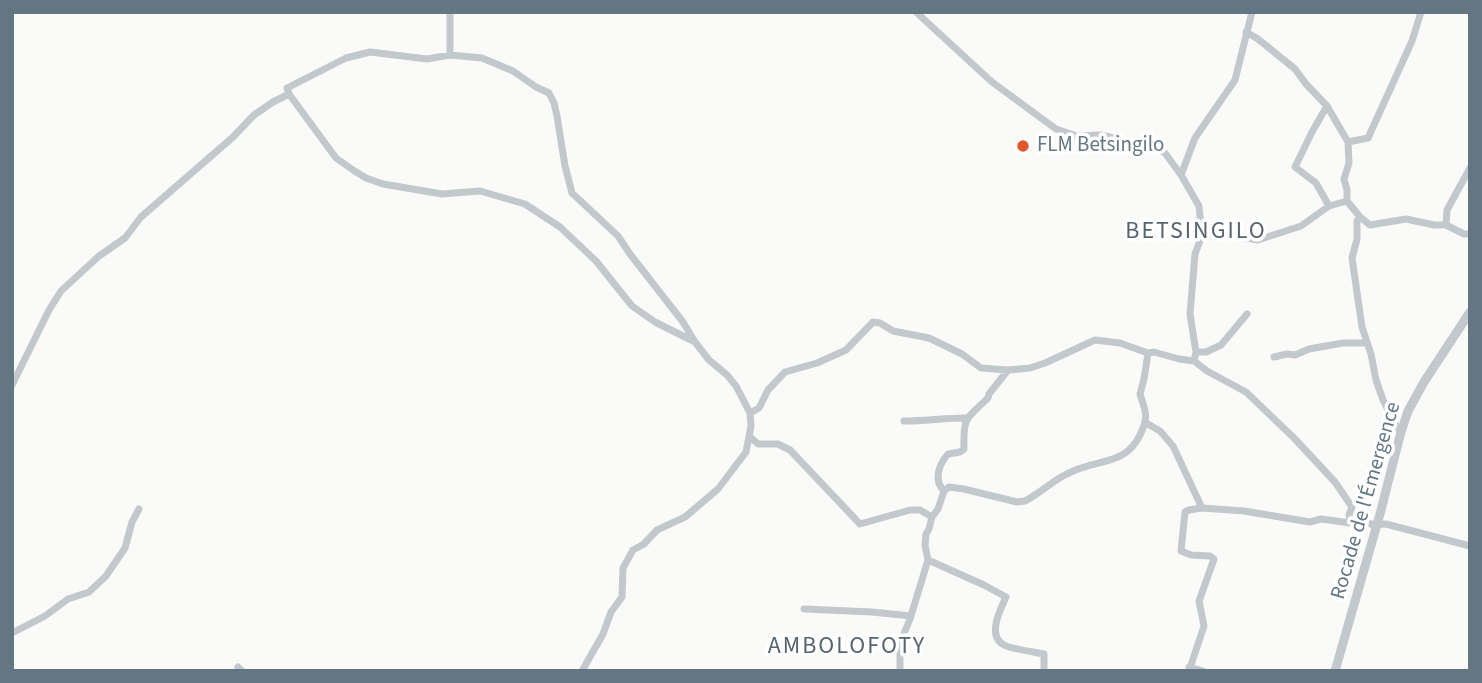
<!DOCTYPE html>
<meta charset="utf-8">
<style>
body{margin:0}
#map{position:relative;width:1482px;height:683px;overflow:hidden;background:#fafaf8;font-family:"Source Sans 3",sans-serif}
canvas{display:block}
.frame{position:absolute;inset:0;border:14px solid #657683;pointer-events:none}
</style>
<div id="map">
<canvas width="1482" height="683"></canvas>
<div class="frame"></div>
</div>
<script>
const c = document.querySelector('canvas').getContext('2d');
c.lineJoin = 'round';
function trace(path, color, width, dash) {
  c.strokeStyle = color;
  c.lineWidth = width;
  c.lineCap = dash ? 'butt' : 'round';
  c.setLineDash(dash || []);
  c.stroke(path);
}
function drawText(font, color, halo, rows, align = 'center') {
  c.font = font + ' "Source Sans 3",sans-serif';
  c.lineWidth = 7;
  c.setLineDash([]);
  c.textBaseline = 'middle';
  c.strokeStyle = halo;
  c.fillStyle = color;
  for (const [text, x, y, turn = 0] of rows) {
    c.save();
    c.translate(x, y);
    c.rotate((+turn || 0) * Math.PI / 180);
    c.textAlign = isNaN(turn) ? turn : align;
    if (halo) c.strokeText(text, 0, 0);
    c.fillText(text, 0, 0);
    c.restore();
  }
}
const minor = new Path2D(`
 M916,12l76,70 64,47 21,7 23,-1 15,3 20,9 19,1 6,2 5,3 16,22
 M1252,12l-17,68 -40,58 -14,37 18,31 3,29 -7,19 -5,60 6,38 -2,9 13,10 39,21 48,46 41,44 17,25 -3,8 1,7
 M1421,12l-9,29 -44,97 -20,4 1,21 -5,16 3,11v11l13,16 10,8 36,-6 28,6h12
 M1246,32l12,7 37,30 11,15 21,22 21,36
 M450,55v-43
 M1327,106l-15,26 -17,35 21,16 13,23
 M1470,168l-23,42 -1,15 18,9h6
 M1360,217l-3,4v18l-5,19 10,69 9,27 5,26 7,20 14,28 4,4
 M1202,235l23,-1 33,6 43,-14 28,-20 18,-5
 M1196,352h10l15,-7 26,-31
 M1274,357l13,-3 8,1 14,-6 34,-6h24
 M12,385l37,-75 12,-19 38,-35 26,-18 16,-21 92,-80 21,-22 19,-13 16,-8
 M750,413l9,-5 9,-18 17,-18 32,-9 29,-13 27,-28 7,1 13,8 36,7 33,16 19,14 27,2 22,-2 15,-5 50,-23 25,3 28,10 6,-1 25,7 15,2
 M904,421c21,0 41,-3 62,-3
 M1146,423l14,8 13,15 29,62
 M749,436l9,8h20l12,6 70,74 50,-14h10l12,7
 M944,491l5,-4 15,2 53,13 8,-1c16,-8 29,-22 46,-29 27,-13 55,-7 69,-37 9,-19 6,-22 0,-41l4,-15 4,-26
 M928,560l56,25 22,12c-5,12 -20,38 -2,48 7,4 31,7 40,9v17
 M804,609l68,3 39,4
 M12,633l33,-17 23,-17 21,-7 17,-16 19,-28 7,-26 7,-13
 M238,667l4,4
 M1189,667l14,4
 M582,671l21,-37 8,-22 11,-15 1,-29 10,-18 11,-6 13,-14 28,-13 33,-28 28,-37 5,-26 -1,-13 -14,-27 -9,-11 -18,-15 -14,-18 -12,-20 -53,-68 -12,-18 -46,-43 -7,-27 -8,-50 -3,-13 -5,-10 -13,-6 -23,-16 -31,-13 -32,-3 -23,4 -57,-7 -24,6 -59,30 2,6 47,64 17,12 13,8 17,6 59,10 38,-3 45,13 35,23 36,34 36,45 23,16 40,20
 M900,671v-20l3,-15 7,-17 18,-59 -3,-15 1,-11 3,-5 3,-12 6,-8 6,-18c-11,-11 -5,-27 4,-37l12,-2 4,-3c-1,-32 2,-30 24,-51l1,-4 19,-24
 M1189,671l15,-45 -5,-25 15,-42 -4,-3 -19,-1 -10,-4 4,-39 4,-2 13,-2 42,3 66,11 11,-3 37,5 7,-3 8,4 13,-1 84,22`);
const tertiary = new Path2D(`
 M1335,671l45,-157 21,-82 7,-21 16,-29 46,-70`);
const markers = [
 [1023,146,7,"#e4572e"]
];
const poiNames = [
 ["FLM Betsingilo",1037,146]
];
const streetNames = [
 ["Rocade de l'Émergence",1367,501,-74]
];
const quarterNames = [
 ["BETSINGILO",1196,233],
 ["AMBOLOFOTY",847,648]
];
trace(minor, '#c3c8cc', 7);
trace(tertiary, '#c3c8cc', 9);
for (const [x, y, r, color] of markers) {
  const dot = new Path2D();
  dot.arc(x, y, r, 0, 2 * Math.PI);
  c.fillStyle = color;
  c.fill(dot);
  trace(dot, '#fff', 2.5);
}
drawText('21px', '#657683', '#fff', poiNames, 'left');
drawText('21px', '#657683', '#fff', streetNames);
c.letterSpacing = '2px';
drawText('24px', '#57646e', '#fff', quarterNames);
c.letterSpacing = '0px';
</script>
